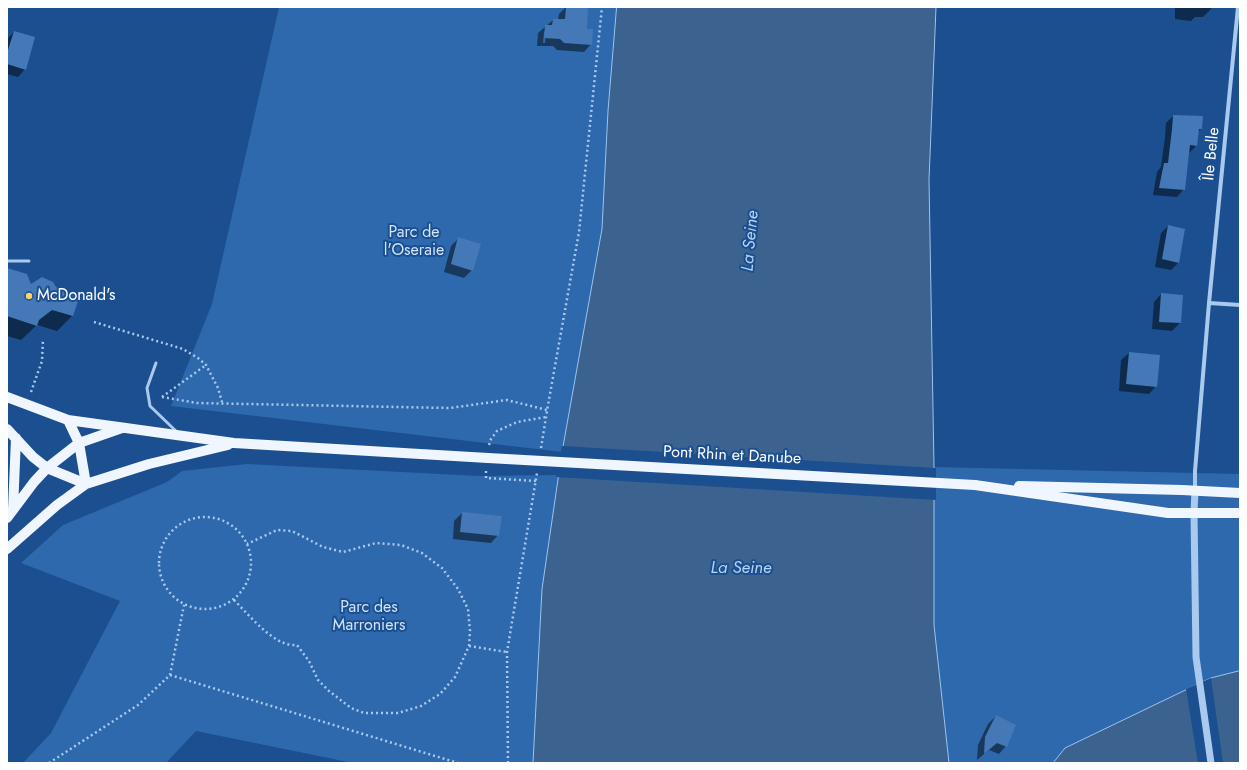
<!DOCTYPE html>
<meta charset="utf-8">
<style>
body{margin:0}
#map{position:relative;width:1247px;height:770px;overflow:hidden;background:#1b4f8f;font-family:Jost,sans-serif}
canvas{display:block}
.frame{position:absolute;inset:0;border:8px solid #fff;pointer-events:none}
</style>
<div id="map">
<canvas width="1247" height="770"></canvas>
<div class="frame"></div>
</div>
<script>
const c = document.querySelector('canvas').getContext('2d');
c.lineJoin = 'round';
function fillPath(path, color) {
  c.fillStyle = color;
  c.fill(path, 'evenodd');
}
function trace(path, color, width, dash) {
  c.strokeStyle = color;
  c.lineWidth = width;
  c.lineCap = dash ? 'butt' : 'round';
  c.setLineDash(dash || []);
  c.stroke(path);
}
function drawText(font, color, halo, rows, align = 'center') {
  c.font = font + ' Jost,sans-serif';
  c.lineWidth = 4;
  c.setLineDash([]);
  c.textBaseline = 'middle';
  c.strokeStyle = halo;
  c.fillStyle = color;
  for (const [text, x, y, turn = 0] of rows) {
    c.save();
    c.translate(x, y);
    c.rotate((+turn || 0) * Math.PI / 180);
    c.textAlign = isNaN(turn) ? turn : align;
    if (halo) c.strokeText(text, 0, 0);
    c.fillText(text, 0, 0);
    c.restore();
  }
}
const green = new Path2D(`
 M279,7h338l-9,104 -6,118 -40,223 -391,-46 41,-102z
 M247,464l232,12 80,-1 -17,114 -9,174h-180l-157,-32 -30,32h-143l28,-30 69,-132 -99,-38 42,-38 104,-43 15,-11z
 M934,467l306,7v197l-29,7 -11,5 -135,65 -12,15h-104l-15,-138z`);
const water = new Path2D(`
 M617,7h319l-7,173 5,287v158l15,138h-416l9,-174 20,-137 40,-223 6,-118z
 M1240,671v92h-187l12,-15 135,-65 11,-5z`);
const pier = new Path2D(`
 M562,446l374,22v32l-380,-23z
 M1211,678l12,85h-25l-12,-74z`);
const shadow = new Path2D(`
 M566,7l20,23 5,14 -7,8 -27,-2 -4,-4h-16l1,-13 15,-13h5l1,-6zM546,30l-1,13h-2l1,-11z
 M1175,7h36v2l-8,8h-8l-4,4 -16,-2z
 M14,32l11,37 -7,8 -11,-3v-35z
 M1173,116l28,13 -3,3 -2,14 -7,7 -5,36 -7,8 -24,-2 4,-23 4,-5 4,-30 1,-14z
 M1168,226l16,4 -6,33 -7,7 -16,-3 6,-34z
 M458,239l14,31 -8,8 -20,-6 7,-26z
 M7,270l24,15 41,31 -15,15 -20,-6 -16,15 -14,-4z
 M1161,294l21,2 -2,27 -8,8 -20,-2 2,-27z
 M1129,353l30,3 -3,30 -7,8 -30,-3 2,-31z
 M462,513l36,22 -7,8 -38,-4 1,-18z
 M996,716l10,30 -7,8 -10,-4 -12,10 1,-15 10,-21z`);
const building = new Path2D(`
 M566,7h22l-1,22h6l-1,16 -28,-2 -4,-4 -16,-1 1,-13h7l1,-6h12z
 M14,31l21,6 -9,33 -19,-6v-11z
 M1173,115l30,1 -1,13h-3l-2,17 -7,-1 -5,45 -26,-2 5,-25h4l4,-34z
 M1168,225l17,4 -6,34 -17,-4z
 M458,237l23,7 -8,27 -22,-7z
 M7,268l20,6 4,10 11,-7 11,5 3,5 24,8 -7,21 -21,-6 -13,10 -2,6 -30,-10z
 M1161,293l22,2 -2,28 -22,-1z
 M1129,352l31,3 -3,32 -31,-3z
 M462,512l40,4 -3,20 -39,-4z
 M996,715l20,10 -9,22 -10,-4 -13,11 1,-17z`);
const path = new Path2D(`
 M94,322l89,27 15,9 8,7 12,23 4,14
 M31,392l11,-31 1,-22
 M162,397l35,6 253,5 57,-8 40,10
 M162,397l44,-32
 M489,445l2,-6 6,-8 20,-9 29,-5
 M541,448l7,-43 31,-173 23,-225
 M486,471v7l50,3
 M159 563a46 46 0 1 1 92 0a46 46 0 1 1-92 0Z
 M234,600c13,13 33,37 50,43 4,2 9,2 13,2l12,16 9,19 11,11 22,17 13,5h34l23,-7 19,-12 15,-17 14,-31 1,-15 -2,-22 -10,-20 -16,-21 -20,-15 -21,-8 -25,-2 -33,9 -20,-5 -31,-16 -15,-1 -30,14
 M469,646l38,6
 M170,675l288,88
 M49,763l89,-58 32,-30 14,-70
 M508,763l-1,-111 30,-179`);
const service = new Path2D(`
 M7,261h22
 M156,363l-9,25 3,18 28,27`);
const minor = new Path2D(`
 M1209,303l31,2
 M1195,490v-19l14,-168 29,-296`);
const tertiary = new Path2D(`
 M1195,490l-1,23 2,144 15,106`);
const primary = new Path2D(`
 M7,397l61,23 166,23 254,15
 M68,420l11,23 7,41
 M7,429l26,28 14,11 39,16
 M975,485l193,28h72
 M1019,486l163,4 58,3
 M13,510l3,-72
 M7,518l27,-36 13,-14 32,-25 43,-15
 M7,549l50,-44 29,-21 63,-20 79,-19`);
const primaryBridge = new Path2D(`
 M488,458l487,27`);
const markers = [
 [29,296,4,"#ffd166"]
];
const streetNames = [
 ["Île Belle",1212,154,-84],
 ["Pont Rhin et Danube",732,456,3]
];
const parkNames = [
 ["Parc de",414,233],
 ["l'Oseraie",414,251],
 ["Parc des",369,608],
 ["Marroniers",369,626]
];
const poiNames = [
 ["McDonald's",37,296]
];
const waterNames = [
 ["La Seine",751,241,-85],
 ["La Seine",741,569]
];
fillPath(green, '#2e69ad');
fillPath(water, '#3c6290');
trace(water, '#9cc4f0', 1);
fillPath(pier, '#1b4f8f');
fillPath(shadow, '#0007');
fillPath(building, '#4478b7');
trace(path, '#a9c9ee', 2.5, [2, 3]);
trace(service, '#a9c9ee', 3);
trace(minor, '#a9c9ee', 4);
trace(tertiary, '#a9c9ee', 7);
trace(primary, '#f0f6ff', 10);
trace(primaryBridge, '#f0f6ff', 10);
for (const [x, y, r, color] of markers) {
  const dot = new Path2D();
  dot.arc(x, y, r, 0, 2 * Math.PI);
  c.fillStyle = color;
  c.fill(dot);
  trace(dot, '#1b4f8f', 1.5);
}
drawText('16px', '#fff', '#1b4f8f', streetNames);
drawText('16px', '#cfe3fa', '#1b4f8f', parkNames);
drawText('16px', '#fff', '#1b4f8f', poiNames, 'left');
drawText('italic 17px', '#b5d3f5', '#1b4f8f', waterNames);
</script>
